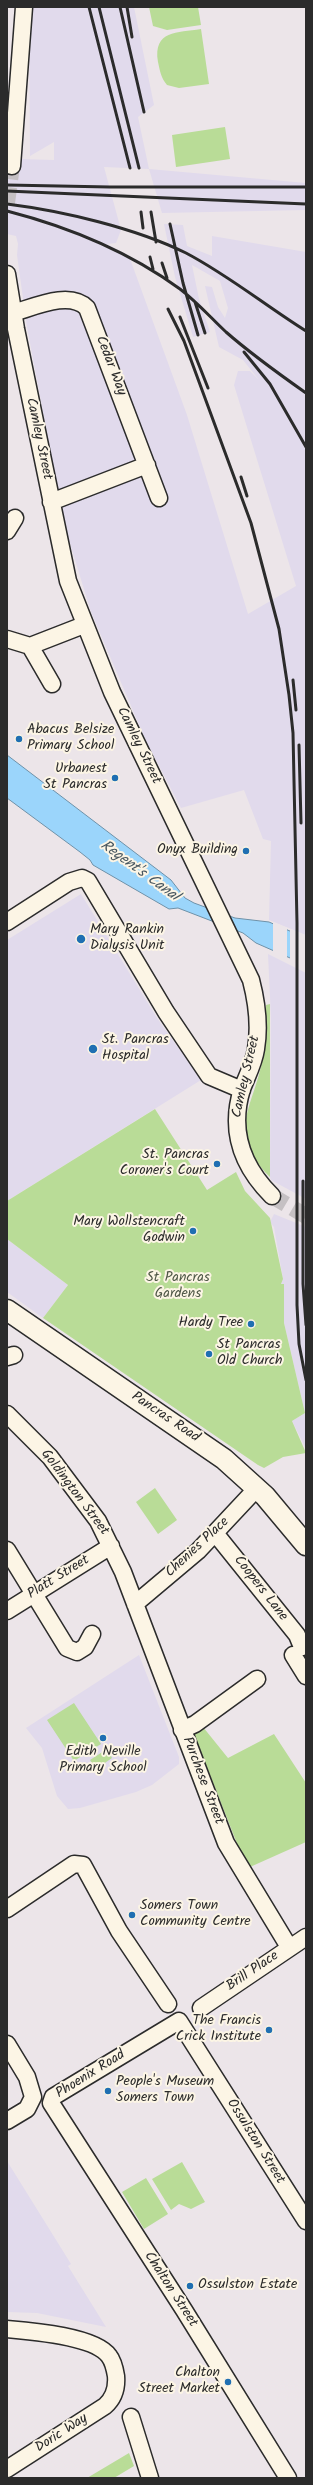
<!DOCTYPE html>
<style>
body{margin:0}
#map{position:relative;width:313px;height:2485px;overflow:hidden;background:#ece5e9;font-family:Kalam,sans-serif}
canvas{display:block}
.frame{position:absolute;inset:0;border:8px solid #2b2b2b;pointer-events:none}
</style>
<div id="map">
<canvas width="313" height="2485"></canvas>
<div class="frame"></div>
</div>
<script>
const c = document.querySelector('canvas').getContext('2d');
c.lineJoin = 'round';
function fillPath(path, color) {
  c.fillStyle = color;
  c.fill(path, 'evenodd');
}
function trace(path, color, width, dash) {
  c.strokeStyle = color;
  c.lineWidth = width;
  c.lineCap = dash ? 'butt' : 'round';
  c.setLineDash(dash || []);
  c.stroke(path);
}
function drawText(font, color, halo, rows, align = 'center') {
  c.font = font + ' Kalam,sans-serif';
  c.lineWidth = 4;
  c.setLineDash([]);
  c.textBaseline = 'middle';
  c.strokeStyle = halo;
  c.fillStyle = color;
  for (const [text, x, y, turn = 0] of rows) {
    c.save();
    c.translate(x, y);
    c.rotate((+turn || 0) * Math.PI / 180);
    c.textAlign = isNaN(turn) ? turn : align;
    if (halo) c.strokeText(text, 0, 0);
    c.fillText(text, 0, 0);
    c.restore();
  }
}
const built = new Path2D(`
 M29,7h105l20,98 -16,12 11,52 157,14v27l-144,3 -13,-44 -45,-2 17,63 -5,13 -9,1 22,12 58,159 61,199 48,-28 -62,-201 4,-14h12l9,9 -16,-20 -24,-13 -14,-61 7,1 6,20 7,11 3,-10 -8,-27 -28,-16 7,34 11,33 -17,5 -18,-60 -11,-53 19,1 4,21 25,10v-20l94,16v683l-37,-15 2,-79 -8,-2 -19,-49 -63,18 -35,-67 -55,-129 -27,-88 -37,-197 -10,-72 1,-11 -2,-8 -9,-2v-69l12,-6 35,1v-18l-24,14z
 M81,894l76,124 44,62 -194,121v-261z
 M268,954l38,19v226l-35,-19 -1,-3 1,-159z
 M274,1214l32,13v222l-14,-28 13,-8 -21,-90v-39h-3l2,-5 -9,-52 -4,-5z
 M7,1239l61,46 -25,33 -36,-26z
 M139,1655l40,102v7l-27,21 -16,7 -56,16 -12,1 -11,-13 -15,-48 -16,-20z
 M7,2161l64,103 -3,2 38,61 -69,-14 -30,-1z`);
const green = new Path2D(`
 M149,7h49l3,18 -34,5 -14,-4z
 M201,29l8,55 -30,4 -12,-3c-6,-7 -7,-14 -9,-23 -5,-32 19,-29 43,-33z
 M225,127l5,32 -54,8 -4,-32z
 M270,1004v173c-44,-44 -18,-67 -8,-115 5,-19 4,-38 4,-57z
 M155,1109l52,81 29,-18 9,19 25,27 13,61 -2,5h3v39l21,90 -13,8 14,32 -23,4 -19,11 -6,-3 -215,-147 25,-33 -61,-46v-38z
 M155,1488l22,32 -19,14 -22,-32z
 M74,1703l27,41 -27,17 -27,-41z
 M203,1727l25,31 46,-24 32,49v59l-56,25 -12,-21 -45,-114z
 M107,1749l5,9 -16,11 -6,-9z
 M182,2162l23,40 -14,7 -12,-5 -8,6 -19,-31z
 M146,2178l22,36 -24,15 -22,-37z
 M129,2453l5,13 -20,12h-27z`);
const water = new Path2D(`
 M7,755l164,125 14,18 9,5 41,15 34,4 37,16v27l-50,-22 -13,-10 -65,-25 -9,1 -76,-44 -3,-5 -10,-8 -73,-54z`);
const pier = new Path2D(`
 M273,922l14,6v30l-14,-6z
 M290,929l16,7v31l-16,-7z`);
const minorTunnel = new Path2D(`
 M7,203l5,-37
 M272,1196l34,20`);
const minor = new Path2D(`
 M12,166l12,-159
 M7,274l9,55 52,252 44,111 139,288c6,23 9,45 5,69 -2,14 -9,27 -14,40 -13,42 0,77 30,107
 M13,313c21,-6 57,-23 74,-5l72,190
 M51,502l96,-37
 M7,531l8,-13
 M7,639l23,7 54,-21
 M30,646l22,38
 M7,922l62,-40 13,-4 6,3 78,131 43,64 33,14
 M7,1357l7,-2
 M7,1414l43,43 48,64 25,51 103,271 63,104
 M215,1533l82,102 5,12
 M7,1550l60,98 10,4 8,-5 7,-13
 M135,1604l63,-53 59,-63
 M7,1611l104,-65
 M293,1655l13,21
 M182,1730l13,-6 62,-45
 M7,1909l67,-45 9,1 36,66 49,73
 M201,2008l105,-71
 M7,2044l20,33 6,20 -6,12 -20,12
 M51,2103l133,207 104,168
 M51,2103l2,-6 126,-76 127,200
 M7,2329c23,2 88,7 102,27 4,5 6,14 7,20 1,12 -2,22 -11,30l-98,63
 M131,2417l19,61`);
const major = new Path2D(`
 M7,1310l217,149 41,37 41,49`);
const rail = new Path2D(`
 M89,7l41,161
 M99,7l40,161
 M120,7l24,105
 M127,7l5,30
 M7,185l103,2h196
 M7,191l299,13
 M7,204c56,7 128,24 179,49 42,22 80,53 120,78
 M7,211c62,16 121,40 173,78 17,13 31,29 46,43 25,22 53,42 80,61
 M141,212l2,16
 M151,212l5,30
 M170,224l13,59 15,52
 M150,257l3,12
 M162,263l5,15
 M195,302l10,31
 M168,309l16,32 67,182 28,106 10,66 4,38 4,190v382l2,39 7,36
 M180,317l28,71
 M244,352l26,32 36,63
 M241,477l6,19
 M293,680l3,30
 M299,745l2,78
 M303,1181v103l3,41`);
const markers = [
 [19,739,4,"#1f6fb2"],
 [115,778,4,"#1f6fb2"],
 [246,851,4,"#1f6fb2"],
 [81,939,5,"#1f6fb2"],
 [93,1049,5,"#1f6fb2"],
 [217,1164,4,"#1f6fb2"],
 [193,1231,4,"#1f6fb2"],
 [251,1324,4,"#1f6fb2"],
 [209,1354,4,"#1f6fb2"],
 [103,1738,4,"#1f6fb2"],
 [132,1915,4,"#1f6fb2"],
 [269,2030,4,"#1f6fb2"],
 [108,2091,4,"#1f6fb2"],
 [190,2286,4,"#1f6fb2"],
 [228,2382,4,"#1f6fb2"]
];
const streetNames = [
 ["Cedar Way",110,366,69],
 ["Camley Street",38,439,78],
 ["Camley Street",138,746,64],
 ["Camley Street",247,1077,-77],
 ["Pancras Road",165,1418,34],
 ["Goldington Street",74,1493,53],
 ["Chenies Place",198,1548,-43],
 ["Platt Street",59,1578,-32],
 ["Coopers Lane",260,1589,52],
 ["Purchese Street",202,1781,69],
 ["Brill Place",253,1972,-34],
 ["Phoenix Road",91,2075,-32],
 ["Ossulston Street",255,2142,58],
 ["Chalton Street",170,2290,57],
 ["Doric Way",62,2434,-33]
];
const poiNames = [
 ["Abacus Belsize",27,731],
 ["Primary School",27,747],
 ["Urbanest",107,770,"right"],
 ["St Pancras",107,786,"right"],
 ["Onyx Building",238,851,"right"],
 ["Mary Rankin",90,931],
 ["Dialysis Unit",90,947],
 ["St. Pancras",102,1041],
 ["Hospital",102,1057],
 ["St. Pancras",209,1156,"right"],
 ["Coroner's Court",209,1172,"right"],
 ["Mary Wollstencraft",185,1223,"right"],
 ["Godwin",185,1239,"right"],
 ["Hardy Tree",243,1324,"right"],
 ["St Pancras",217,1346],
 ["Old Church",217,1362],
 ["Edith Neville",103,1753,"center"],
 ["Primary School",103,1769,"center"],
 ["Somers Town",140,1907],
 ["Community Centre",140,1923],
 ["The Francis",261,2022,"right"],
 ["Crick Institute",261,2038,"right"],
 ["People's Museum",116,2083],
 ["Somers Town",116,2099],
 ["Ossulston Estate",198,2286],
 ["Chalton",220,2374,"right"],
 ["Street Market",220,2390,"right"]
];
const parkNames = [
 ["St Pancras",178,1279],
 ["Gardens",178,1295]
];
const waterNames = [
 ["Regent's Canal",139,872,36]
];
fillPath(built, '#e1daec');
fillPath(green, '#b9dc97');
fillPath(water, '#9bd5fb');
trace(water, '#6e91a8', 1);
fillPath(pier, '#ece5e9');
trace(minorTunnel, '#c5c0c3', 16, [16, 8]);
trace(minor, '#2b2b2b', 19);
trace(major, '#2b2b2b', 23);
trace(minor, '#fcf5e5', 16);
trace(major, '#fcf5e5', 20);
trace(rail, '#2b2b2b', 3);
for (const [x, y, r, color] of markers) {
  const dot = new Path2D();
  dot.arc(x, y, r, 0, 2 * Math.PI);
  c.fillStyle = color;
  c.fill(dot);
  trace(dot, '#fcf5e5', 1.5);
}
drawText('14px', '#2b2b2b', '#fcf5e5', streetNames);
drawText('14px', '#2b2b2b', '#fcf5e5', poiNames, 'left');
drawText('14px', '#4e5746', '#fcf5e5', parkNames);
drawText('italic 15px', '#47565f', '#fcf5e5', waterNames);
</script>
